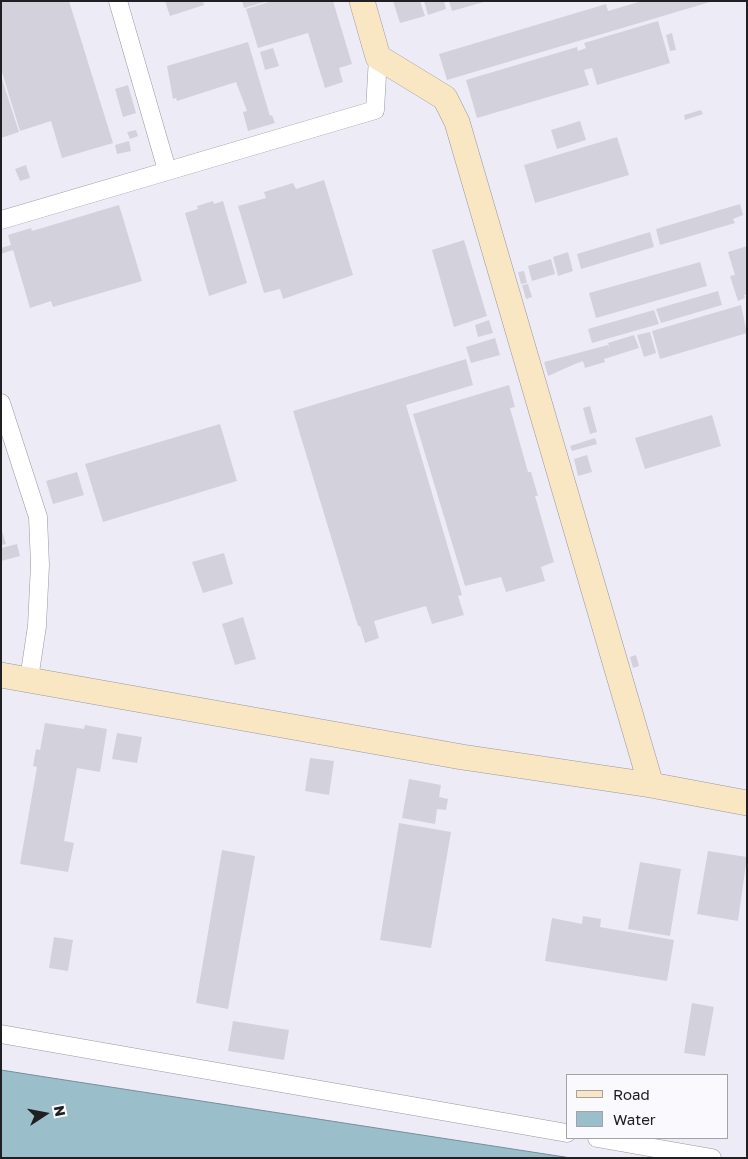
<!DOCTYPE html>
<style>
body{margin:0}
#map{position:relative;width:748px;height:1159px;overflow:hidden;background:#edecf6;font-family:"Golos Text",sans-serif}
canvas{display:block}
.frame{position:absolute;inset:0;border:2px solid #202024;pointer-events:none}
.legend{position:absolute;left:566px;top:1074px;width:162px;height:65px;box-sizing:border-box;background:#fafafe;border:1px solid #a3a3a7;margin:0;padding:6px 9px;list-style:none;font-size:15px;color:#202024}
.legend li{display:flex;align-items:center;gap:10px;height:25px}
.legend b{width:25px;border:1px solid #a3a3a7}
.north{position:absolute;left:20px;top:1089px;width:50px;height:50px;-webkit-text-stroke:4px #fafafe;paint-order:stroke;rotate:79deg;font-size:14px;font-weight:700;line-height:20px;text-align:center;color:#202024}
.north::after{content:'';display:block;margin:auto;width:18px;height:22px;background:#202024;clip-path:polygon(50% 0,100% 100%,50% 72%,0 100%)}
</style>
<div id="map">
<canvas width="748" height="1159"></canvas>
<div class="frame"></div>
<ul class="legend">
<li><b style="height:6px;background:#f9e7c4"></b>Road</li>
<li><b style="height:14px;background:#9abeca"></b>Water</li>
</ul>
<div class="north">N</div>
</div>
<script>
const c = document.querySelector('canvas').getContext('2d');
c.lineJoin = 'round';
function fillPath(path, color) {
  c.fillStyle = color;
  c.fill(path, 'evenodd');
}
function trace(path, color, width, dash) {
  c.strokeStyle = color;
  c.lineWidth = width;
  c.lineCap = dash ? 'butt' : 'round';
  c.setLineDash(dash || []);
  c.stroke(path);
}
const water = new Path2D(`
 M1,1070l38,6 532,82h-570z`);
const building = new Path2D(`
 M1,1h68l44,142 -51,15 -11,-37 -31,10 -19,-62z
 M165,1h38l1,4 -34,11z
 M242,1h22l1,1 -21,6z
 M272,1h61l19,63 -13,4 4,14 -18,6 -17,-55 -50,15 -12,-39z
 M393,1h27l5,15 -25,7z
 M424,1h20l2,8 -18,6z
 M449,1h35v1l-32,9z
 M642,1l68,1 -263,78 -8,-26 167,-50 2,7z
 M658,21l12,42 -73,22 -5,-17 -8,2 5,15 -112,33 -11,-38 111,-33 1,4 8,-3 -2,-5z
 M672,33l4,17 -6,1 -4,-16z
 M248,42l22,74 2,-1 3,8 -27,8 -5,-19 4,-1 -11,-29 -59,19 -1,-3 -3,1 -6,-33z
 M273,48l6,18 -14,4 -5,-18z
 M1,76l18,56 -18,6z
 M128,85l8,28 -13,4 -8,-28z
 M701,110l2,4 -18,6 -1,-5z
 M580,121l6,19 -29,9 -6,-19z
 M136,130l2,6 -8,3 -3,-7z
 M617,137l12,38 -94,28 -11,-38z
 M129,141l2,10 -14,3 -2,-9z
 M26,165l4,13 -10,3 -5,-12z
 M324,180l29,95 -70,24 -3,-10 -16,4 -26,-87 28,-8 -2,-6 29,-9 3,6z
 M213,201l1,3 9,-3 24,82 -38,13 -24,-83 13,-4 -1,-3z
 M740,204l3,11 -10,4 2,4 -75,22 -4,-16z
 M119,205l23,76 -89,26 -2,-6 -21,7 -17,-58 -12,4v-6l10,-3 -3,-10 23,-7 1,3z
 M650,232l4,15 -73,22 -4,-15z
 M464,240l23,76 -33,11 -22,-77z
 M747,246v48l-3,1 1,3 -7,3 -8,-25 5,-1 -7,-23z
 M568,252l5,19 -15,5 -5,-19z
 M551,259l4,15 -23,7 -4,-15z
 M700,262l7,24 -111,32 -7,-25z
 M524,271l3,12 -6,1 -3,-12z
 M528,284l4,13 -6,2 -4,-14z
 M718,291l4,14 -61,18 -5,-14z
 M741,305l6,28 -87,26 -8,-28z
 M654,310l5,14 -67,19 -4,-14z
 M489,320l4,13 -15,4 -3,-12z
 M650,332l6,21 -12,4 -7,-22z
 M634,335l5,13 -35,11 1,3 -20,6 -2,-7 -8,3 -27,12 -4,-14 64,-17 2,5 -2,-7z
 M495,338l5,17 -29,8 -5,-16z
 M466,359l7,26 -67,20 56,190 -4,1 6,19 -32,9 -6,-18 -52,15 5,17 -14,5 -5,-17h-2l-65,-215z
 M509,385l6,22 -5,1 18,64h3l7,24h-3l19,66 -13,5 4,14 -39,11 -5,-15 -36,9 -52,-172z
 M590,406l7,26 -7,2 -7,-26z
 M712,415l9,31 -76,23 -10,-31z
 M220,424l17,57 -134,41 -18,-58z
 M595,438l2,6 -25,7 -2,-5z
 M587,455l5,17 -14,4 -4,-17z
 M77,472l7,23 -31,9 -7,-23z
 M1,528l5,16 -5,1z
 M17,544l3,12 -19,5v-13z
 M224,553l9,31 -30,9 -11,-31z
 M243,617l13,42 -21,6 -13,-41z
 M636,655l3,11 -6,2 -3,-11z
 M45,723l39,6 1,-4 22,4 -7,43 -23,-4 -13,73 10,2 -6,29 -48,-8 17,-97 -4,-1 3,-17 4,1z
 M117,733l25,4 -5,26 -25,-4z
 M310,758l24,3 -5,34 -24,-4z
 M409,779l32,6 -2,12 9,2 -2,11 -9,-1 -2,15 -33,-6z
 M399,823l52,9 -20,116 -51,-8z
 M222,850l33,6 -27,153 -32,-6z
 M708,851l39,6 -9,64 -41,-7z
 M640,862l41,7 -11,67 -42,-7z
 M583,916l18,3 -1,8 74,13 -7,41 -122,-20 7,-43 30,6z
 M54,937l19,3 -5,31 -19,-3z
 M692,1003l22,4 -9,49 -21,-3z
 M233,1021l56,9 -5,30 -56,-9z`);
const street = new Path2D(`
 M118,1l49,169
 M1,220l374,-110 3,-53
 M1,403l37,114 2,48 -3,61 -8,53
 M1,1034l566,99
 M597,1138l115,20`);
const secondary = new Path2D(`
 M362,1l16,56 67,41 12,24 194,663
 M1,675l461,82 189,28 96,18`);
fillPath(water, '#9abeca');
trace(water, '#758f98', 1);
fillPath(building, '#d3d2dc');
trace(street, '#9998a1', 19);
trace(secondary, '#9998a1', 26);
trace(street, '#fff', 18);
trace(secondary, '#f9e7c4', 25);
</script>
